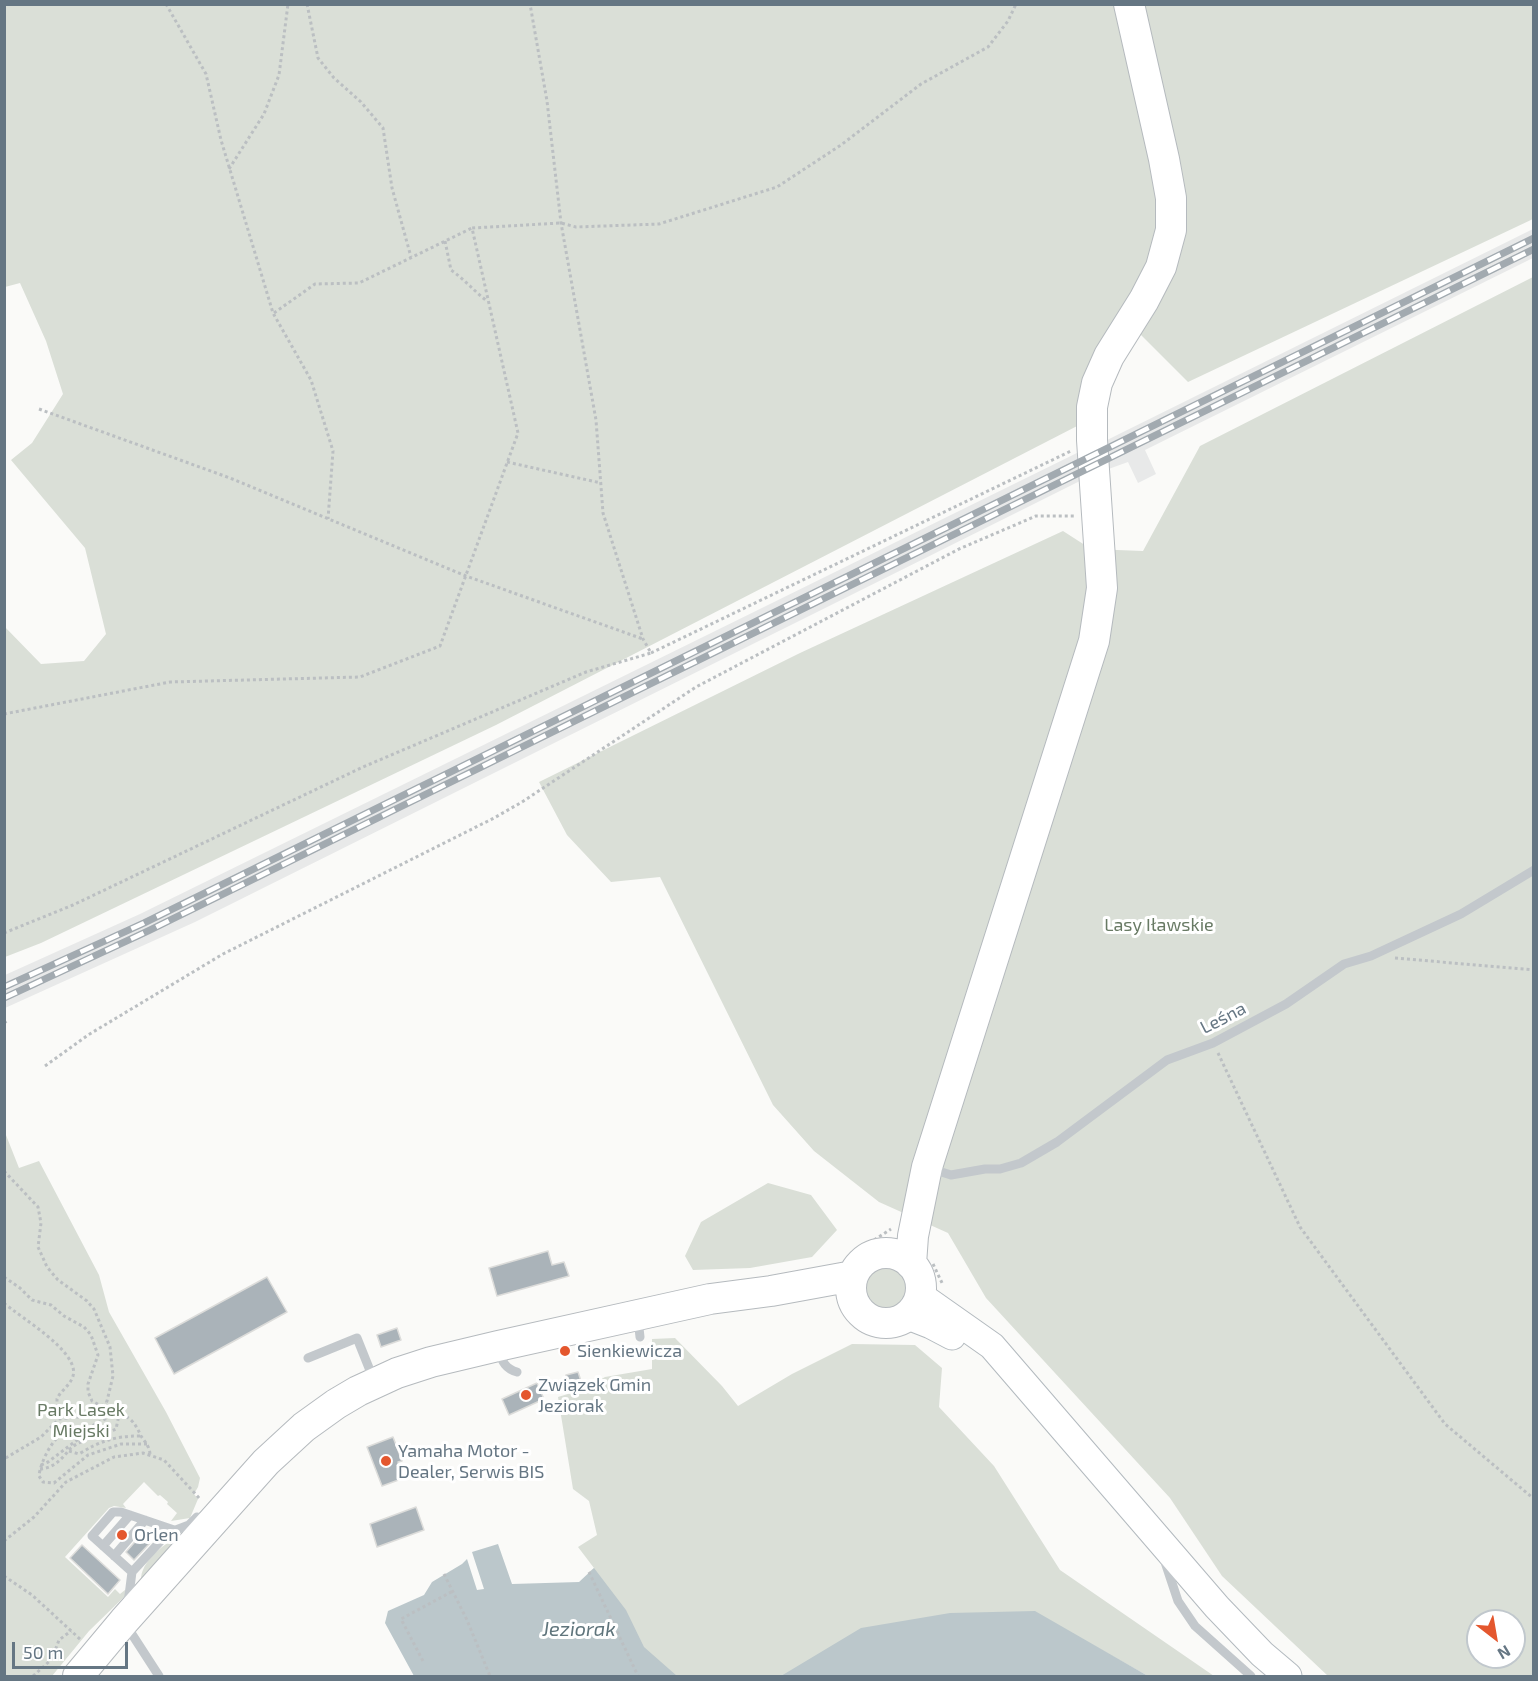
<!DOCTYPE html>
<meta charset="utf-8">
<style>
body{margin:0}
#map{position:relative;width:1538px;height:1681px;overflow:hidden;background:#fafaf8;font-family:"Exo 2",sans-serif}
canvas{display:block}
.frame{position:absolute;inset:0;border:6px solid #657683;pointer-events:none}
.north{position:absolute;left:1466px;top:1609px;width:60px;height:60px;box-sizing:border-box;background:#fff;border:2px solid #c1c8cd;border-radius:50%;rotate:149deg;font-size:16px;font-weight:700;line-height:24px;text-align:center;color:#657683}
.north::after{content:'';display:block;margin:auto;width:21px;height:27px;background:#e4572e;clip-path:polygon(50% 0,100% 100%,50% 72%,0 100%)}
.scale{position:absolute;left:12px;top:1642px;width:116px;height:27px;box-sizing:border-box;border:3px solid #657683;border-top:0;padding-left:8px;font-size:18px;line-height:21px;white-space:nowrap;color:#657683;-webkit-text-stroke:4px #fff;paint-order:stroke}
</style>
<div id="map">
<canvas width="1538" height="1681"></canvas>
<div class="frame"></div>
<div class="north">N</div>
<div class="scale">50 m</div>
</div>
<script>
const c = document.querySelector('canvas').getContext('2d');
c.lineJoin = 'round';
function fillPath(path, color) {
  c.fillStyle = color;
  c.fill(path, 'evenodd');
}
function trace(path, color, width, dash) {
  c.strokeStyle = color;
  c.lineWidth = width;
  c.lineCap = dash ? 'butt' : 'round';
  c.setLineDash(dash || []);
  c.stroke(path);
}
function drawText(font, color, halo, rows, align = 'center') {
  c.font = font + ' "Exo 2",sans-serif';
  c.lineWidth = 6;
  c.setLineDash([]);
  c.textBaseline = 'middle';
  c.strokeStyle = halo;
  c.fillStyle = color;
  for (const [text, x, y, turn = 0] of rows) {
    c.save();
    c.translate(x, y);
    c.rotate((+turn || 0) * Math.PI / 180);
    c.textAlign = isNaN(turn) ? turn : align;
    if (halo) c.strokeText(text, 0, 0);
    c.fillText(text, 0, 0);
    c.restore();
  }
}
const built = new Path2D(`
 M1533,229v29l-388,192 11,24 -18,9 -10,-21 -25,9 -2,-28z
 M1083,450l3,28 -891,444 -190,86v-33l135,-61z`);
const green = new Path2D(`
 M5,5h1528v214l-345,163 -66,-66 -41,108 -585,301 -455,218 -36,14 -1,-331 37,38 43,-3 22,-27 -21,-86 -74,-88 21,-17 31,-49 -17,-53 -26,-58 -15,4z
 M1533,277v1399h-205l-106,-100 -52,-78 -184,-200 -38,-65 -69,-31 -65,-51 -41,-46 -113,-228 -49,5 -44,-47 -28,-53 261,-129 263,-122 28,18 52,2 57,-105zM1478,1621h36v36h-36z
 M4,1130l15,38 20,-7 60,114 10,37 57,100 34,66 -2,9 -4,7 4,5 -8,19 -19,3 6,-8 -10,-9 1,-2 -8,-7 -2,1 -14,-14 -21,22 3,4 -12,-2 -5,2 -44,49 43,40 7,-8 5,5 5,-4 1,5 -37,36 -37,45h-47z
 M768,1183l43,12 26,35 -25,27 -62,11 -57,2 -8,-14 16,-34z
 M863 1289a23 23 0 1 1 46 0a23 23 0 1 1-46 0Z
 M675,1338l47,48 16,20 54,-32 60,-30 63,1 27,23 -3,39 55,59 66,104 154,106h-66l-84,-47 -187,47h-216l-72,-104 5,-4 -16,-21 19,-12 -8,-34 -16,-12 -15,-92 26,-8 21,-12 47,-8v-30z
 M183,1534l-42,47c-1,-20 25,-39 42,-47z`);
const water = new Path2D(`
 M498,1544l14,40 67,-2 15,-14 32,42 18,37 33,29h-263l-29,-53 3,-12 36,-16 8,-13 30,-18 5,-5 10,31 7,-1 -12,-37z
 M1035,1611l113,65h-367l80,-48 89,-15z`);
const building = new Path2D(`
 M548,1251l4,14 12,-3 5,14 -72,20 -8,-28z
 M267,1277l20,35 -113,62 -19,-36z
 M397,1328l4,12 -20,7 -4,-12z
 M578,1372l4,12 -13,4 -3,-13z
 M537,1383l7,16 -35,16 -7,-16z
 M393,1437l9,24 -4,1 6,16 -22,8 -15,-39z
 M416,1507l8,23 -47,17 -7,-23z
 M141,1535l9,8 -16,17 -8,-8z
 M82,1545l38,35 -12,14 -38,-36z`);
const path = new Path2D(`
 M166,4l40,70 15,66 52,173 38,67 22,71 -5,68
 M307,4l11,54 16,20 27,24 22,26 9,60 19,69
 M229,169l35,-55 15,-39 9,-71
 M445,241l6,29c13,9 23,21 36,31
 M274,313l41,-29 44,-1 113,-55
 M39,409l191,69 236,98 177,63
 M507,462l94,21
 M651,653l420,-202
 M4,714l166,-32 190,-5 80,-31 78,-213 -46,-205 89,-5 15,4 83,-3 118,-37 64,-42 80,-61 67,-37 20,-26 8,-17
 M4,933l69,-28 290,-138 223,-95 65,-19 -8,-14 -40,-126 -7,-93 -35,-197 -14,-122 -17,-97
 M1395,958l139,12
 M4,1023l3,-2
 M1218,1053l82,174 145,197 89,75
 M45,1066l43,-31 135,-81 271,-136 28,-16 174,-115 263,-138 77,-33h39
 M4,1171l34,36 3,16 -3,24 9,20 11,13 29,21 7,8 16,38 3,29 -6,25 -5,9 -8,5 -35,4 -18,18 -37,22
 M854,1253l37,-24
 M933,1264l10,21
 M4,1277l16,11 12,12 19,5 13,11 20,11 7,8 7,20 -10,29v8l4,9 9,5 5,-3
 M4,1303c17,15 76,49 69,73 -3,10 -13,15 -16,23v7l7,12
 M147,1444h-26l-33,11 -34,28 -11,-1 -4,-6c1,-12 13,-39 26,-43 7,-3 15,-1 23,-5 25,-13 39,-24 53,8 4,6 9,11 9,19
 M69,1451l10,3c21,-13 36,-18 61,-18
 M41,1465l7,-3 37,-28 5,-5
 M40,1469c15,-1 22,-11 31,-21 12,-10 32,-13 45,-19l3,-14
 M4,1541l30,-24 32,-35 48,-25 29,-4 21,7 37,40
 M589,1572l49,104
 M444,1574l23,46 23,56
 M4,1576l28,19 49,45
 M423,1661l-22,-42 52,-28
 M33,1676l19,-17 7,-19 12,-9`);
const service = new Path2D(`
 M932,1169l19,6 34,-6h15l21,-6 36,-21 110,-82 46,-17 73,-39 58,-40 27,-8 90,-42 73,-44
 M638,1319l2,18
 M499,1351c3,11 7,18 18,21
 M308,1358l49,-20 16,40
 M103,1546l27,-31
 M114,1556l31,-36
 M1164,1559l14,42 17,25 56,50
 M132,1572l-40,-36 21,-24h8l53,18
 M128,1603l4,-31 36,-39 21,-8 8,-8
 M126,1625l33,51`);
const secondary = new Path2D(`
 M921,1296l71,50 225,261 45,47 26,22
 M908,1316l23,9 21,11`);
const primary = new Path2D(`
 M851 1288a35 35 0 1 1 70 0a35 35 0 1 1-70 0Z
 M911,1264l2,-28 14,-69 167,-526 8,-53 -10,-148v-33l5,-24 12,-27 35,-56 17,-33 10,-37v-32l-7,-39 -35,-155
 M78,1676l46,-55 142,-159 38,-35 32,-23 22,-13 39,-18 34,-11 67,-16 212,-47 61,-8 82,-15`);
const rail = new Path2D(`
 M4,987l140,-64 1390,-685
 M4,998l144,-67 1386,-682`);
const markers = [
 [565,1351,6,"#e4572e"],
 [526,1395,6,"#e4572e"],
 [386,1461,6,"#e4572e"],
 [122,1535,6,"#e4572e"]
];
const parkNames = [
 ["Lasy Iławskie",1159,925],
 ["Park Lasek",81,1410],
 ["Miejski",81,1431]
];
const streetNames = [
 ["Leśna",1223,1018,-27]
];
const poiNames = [
 ["Sienkiewicza",577,1351],
 ["Związek Gmin",538,1385],
 ["Jeziorak",538,1406],
 ["Yamaha Motor -",398,1451],
 ["Dealer, Serwis BIS",398,1472],
 ["Orlen",134,1535]
];
const waterNames = [
 ["Jeziorak",579,1629]
];
fillPath(built, '#e8e9e9');
fillPath(green, '#dadfd7');
fillPath(water, '#bbc7cb');
fillPath(building, '#aab3b9');
trace(building, '#dcdcda', 1.5);
trace(secondary, '#b3babf', 29);
trace(primary, '#b5babe', 32);
trace(path, '#bbbfc2', 3, [3, 3]);
trace(service, '#c3c8cc', 9);
trace(secondary, '#fff', 27);
trace(primary, '#fff', 30);
trace(rail, '#a2aab0', 7);
trace(rail, '#fff', 4.5, [14]);
for (const [x, y, r, color] of markers) {
  const dot = new Path2D();
  dot.arc(x, y, r, 0, 2 * Math.PI);
  c.fillStyle = color;
  c.fill(dot);
  trace(dot, '#fff', 2);
}
drawText('18px', '#687a64', '#fff', parkNames);
drawText('18px', '#657683', '#fff', streetNames);
drawText('18px', '#657683', '#fff', poiNames, 'left');
drawText('italic 20px', '#60757c', '#fff', waterNames);
</script>
